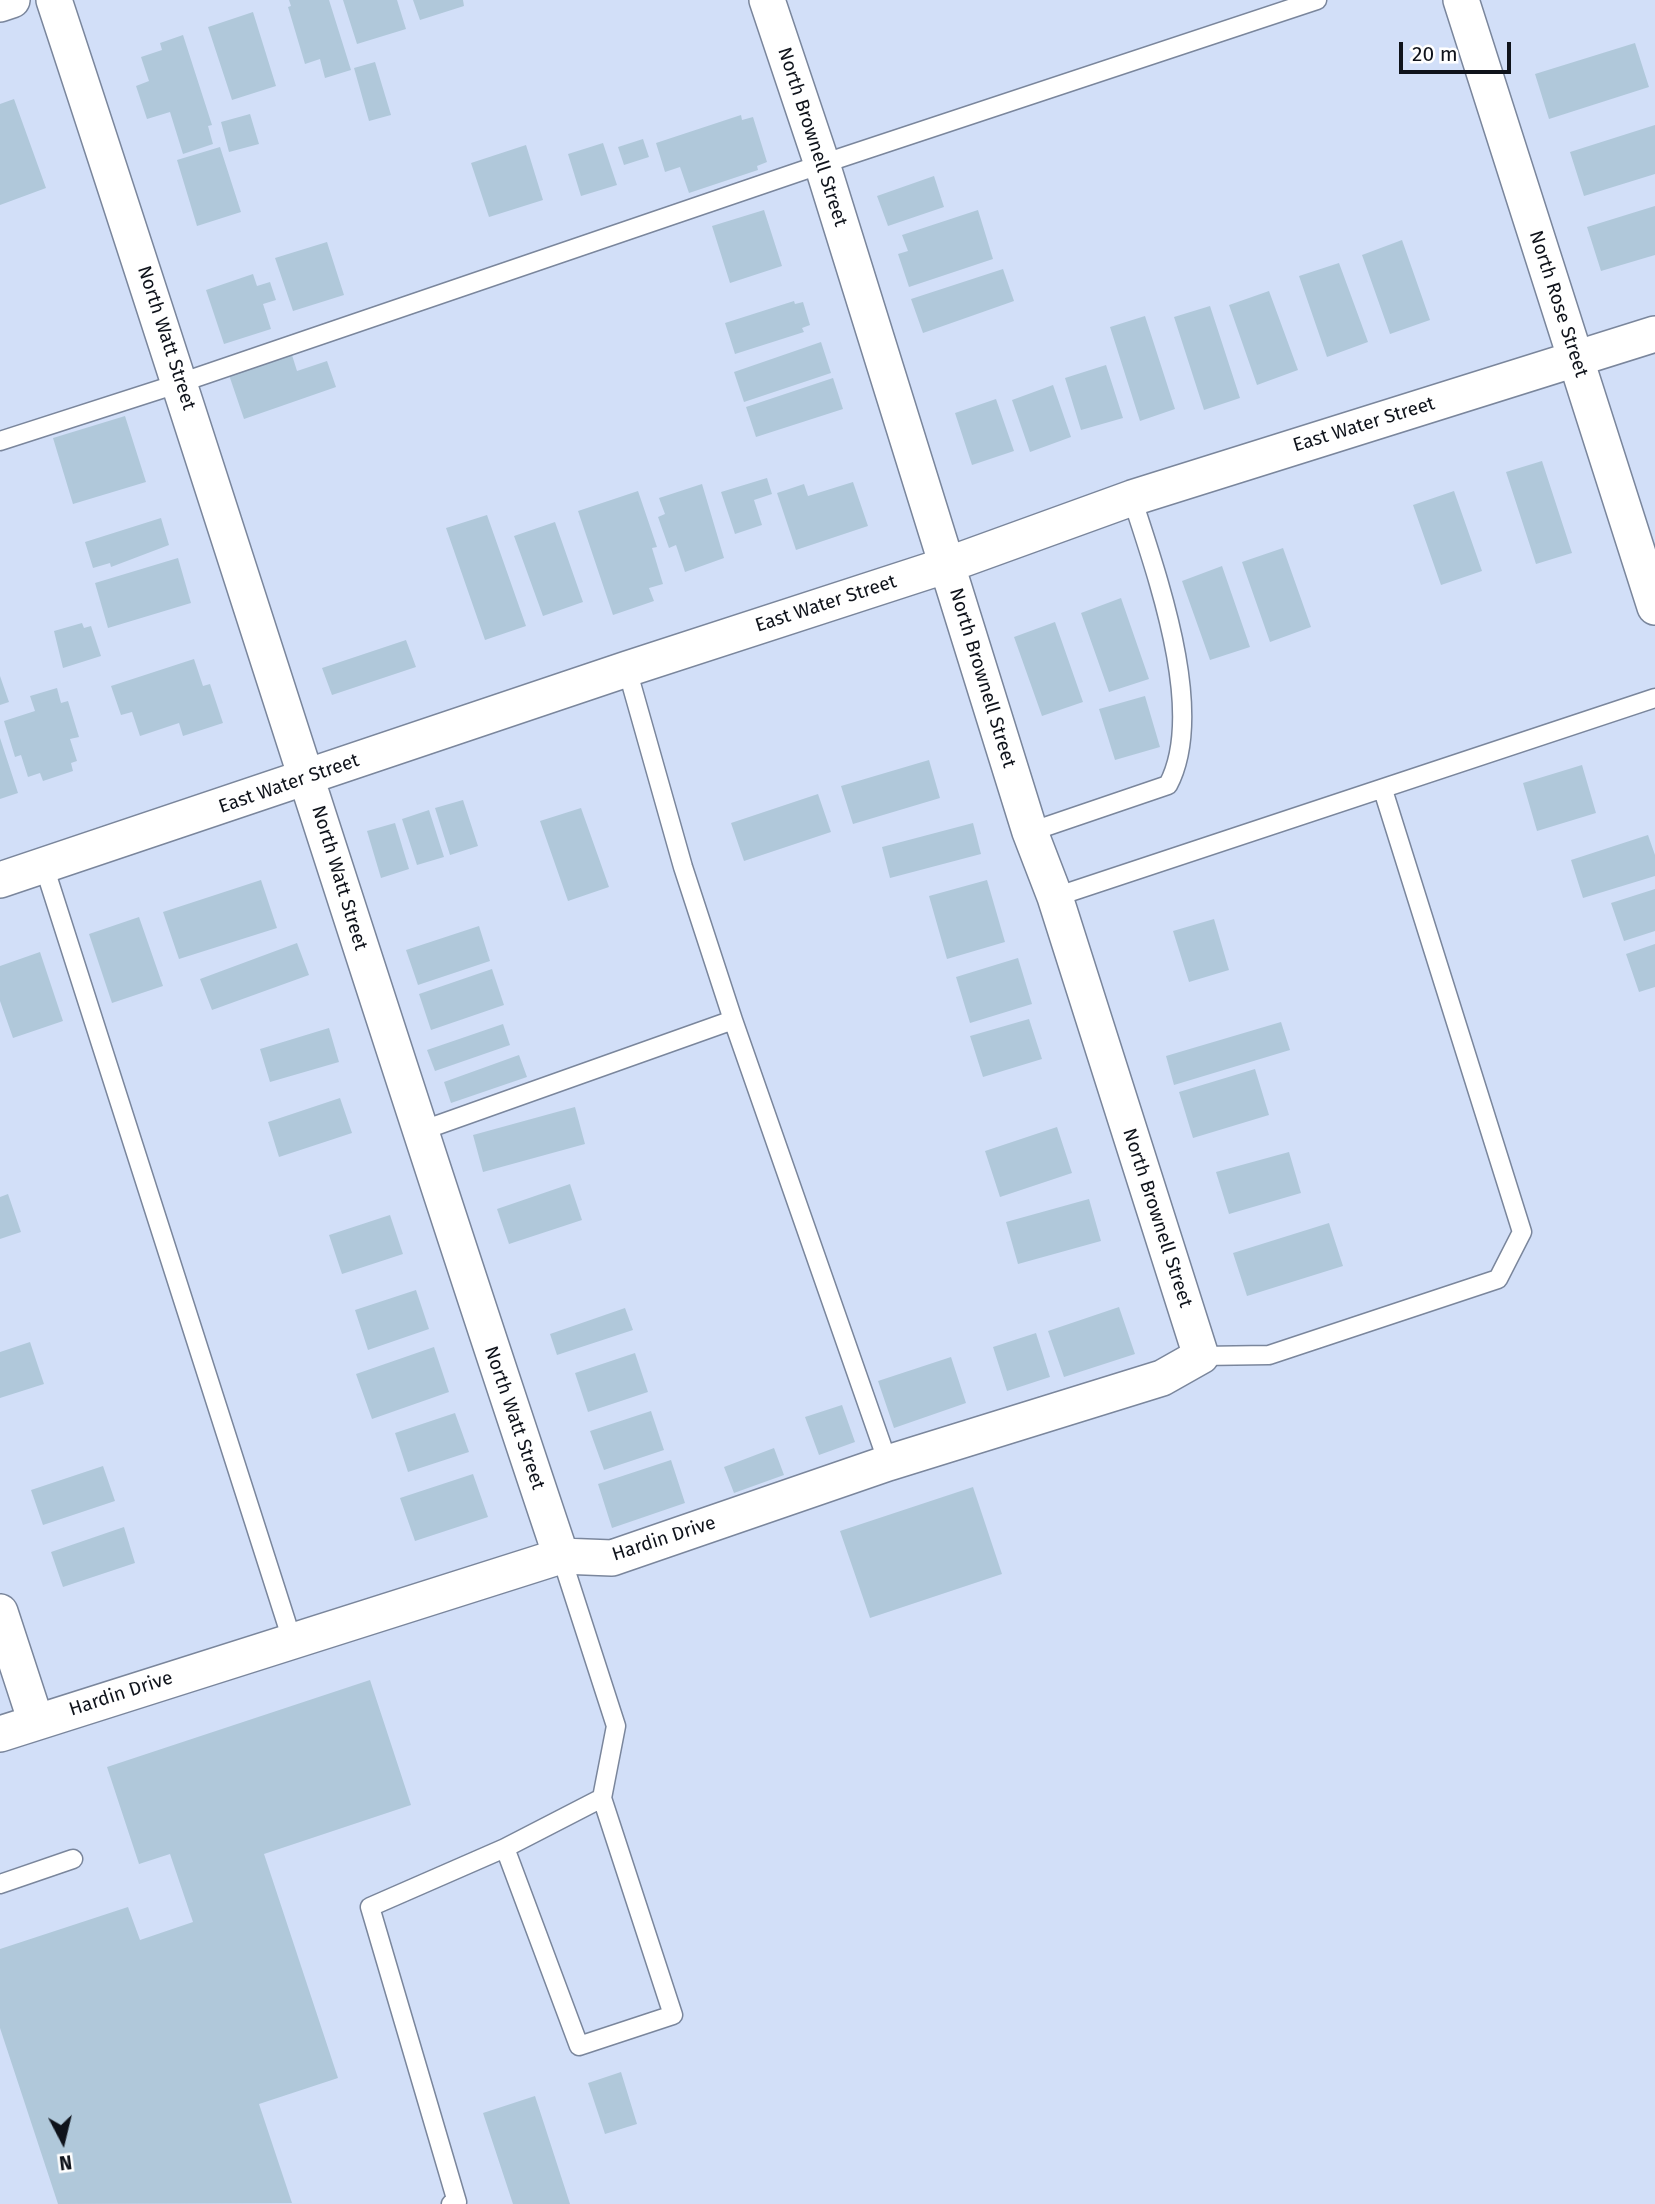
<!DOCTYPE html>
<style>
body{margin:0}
#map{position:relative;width:1655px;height:2204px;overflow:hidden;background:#d2dff8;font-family:"Fira Sans",sans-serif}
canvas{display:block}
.north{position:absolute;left:28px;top:2106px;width:70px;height:70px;-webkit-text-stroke:5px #fff;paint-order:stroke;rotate:173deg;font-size:19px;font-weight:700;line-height:28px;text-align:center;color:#0f131b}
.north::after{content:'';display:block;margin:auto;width:24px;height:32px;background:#0f131b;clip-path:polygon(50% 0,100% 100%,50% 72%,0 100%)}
.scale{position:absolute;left:1399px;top:42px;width:112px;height:32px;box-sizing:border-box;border:4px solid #0f131b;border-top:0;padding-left:9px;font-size:21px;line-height:24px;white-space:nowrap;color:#0f131b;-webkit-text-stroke:5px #fff;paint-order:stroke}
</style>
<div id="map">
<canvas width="1655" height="2204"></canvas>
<div class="north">N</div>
<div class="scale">20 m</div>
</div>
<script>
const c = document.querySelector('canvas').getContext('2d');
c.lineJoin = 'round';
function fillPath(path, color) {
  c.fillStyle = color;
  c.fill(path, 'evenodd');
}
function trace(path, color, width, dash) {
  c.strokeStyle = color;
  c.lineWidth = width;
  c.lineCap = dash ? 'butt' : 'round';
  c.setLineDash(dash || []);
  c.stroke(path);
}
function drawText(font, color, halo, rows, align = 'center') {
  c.font = font + ' "Fira Sans",sans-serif';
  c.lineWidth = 5;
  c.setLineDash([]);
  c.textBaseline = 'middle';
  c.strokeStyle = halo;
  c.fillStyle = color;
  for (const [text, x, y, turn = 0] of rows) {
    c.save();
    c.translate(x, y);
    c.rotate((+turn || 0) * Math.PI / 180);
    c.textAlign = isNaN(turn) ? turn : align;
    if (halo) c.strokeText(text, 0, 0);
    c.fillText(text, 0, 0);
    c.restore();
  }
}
const building = new Path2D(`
 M289,0h40l22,70 -26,8 -5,-19 -15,5 -17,-57 3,-1z
 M343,0h54l9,29 -49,15z
 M413,0h50l1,6 -44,14z
 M253,12l23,74 -44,14 -24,-73z
 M183,35l29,90 -4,1 5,18 -30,10 -13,-42 -23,7 -11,-33 13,-5 -8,-24 21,-7 -2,-7z
 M1635,43l14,44 -100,32 -14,-45z
 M375,62l16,53 -22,6 -15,-53z
 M14,99l32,89 -46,17v-101z
 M250,114l9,30 -30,8 -8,-30z
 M741,115l1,5 11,-3 14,45 -10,4 1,4 -69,23 -9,-26 -15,5 -9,-29z
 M1655,125v49l-71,22 -14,-44z
 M643,139l6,18 -25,8 -6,-18z
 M603,143l14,42 -36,11 -13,-42z
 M526,145l17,55 -54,17 -18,-54z
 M220,147l21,65 -44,14 -20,-66z
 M934,176l10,31 -56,19 -11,-30z
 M1655,206v49l-54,16 -14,-44z
 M764,210l18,56 -52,17 -18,-57z
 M978,210l15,49 -84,28 -11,-33 10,-3 -6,-16z
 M1402,240l28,80 -40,14 -28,-79z
 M327,242l17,53 -51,16 -18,-53z
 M1339,263l29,79 -41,15 -28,-81z
 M1003,269l11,32 -91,32 -12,-34z
 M253,274l4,12 13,-4 6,18 -13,4 8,25 -47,15 -18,-54z
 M1269,291l29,79 -41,15 -28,-80z
 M794,301l1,3 8,-2 7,23 -8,3 2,4 -69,22 -10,-31z
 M1210,306l30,92 -36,12 -30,-93z
 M1145,316l30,93 -35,12 -30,-94z
 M821,342l10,31 -87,29 -10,-30z
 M292,355l5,16 30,-10 9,26 -92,32 -15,-44z
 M1106,365l17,53 -42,12 -16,-52z
 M833,378l10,31 -87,28 -10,-30z
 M1053,385l18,52 -41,15 -18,-52z
 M996,399l18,52 -42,14 -17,-52z
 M125,416l21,66 -73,22 -20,-66z
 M1542,461l30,92 -36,11 -30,-92z
 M767,478l5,16 -18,6 8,25 -27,9 -14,-42z
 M853,482l15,44 -72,24 -19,-57 27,-9 4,12z
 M702,484l22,74 -39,14 -9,-27 -7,3 -11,-31 7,-3 -6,-16z
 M638,491l19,56 -5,1 11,36 -14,4 5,13 -41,14 -35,-104z
 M1454,491l28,80 -41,14 -28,-80z
 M487,515l39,111 -41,14 -39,-112z
 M161,518l8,27 -58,22 -1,-4 -17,5 -8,-26z
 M555,522l28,80 -40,14 -29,-80z
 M1283,548l28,79 -41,15 -28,-80z
 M178,558l13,45 -83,25 -13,-45z
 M1222,566l28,81 -40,13 -28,-79z
 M1121,598l28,81 -40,13 -28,-79z
 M1055,622l28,80 -41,14 -28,-79z
 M82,623l2,5 7,-2 10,30 -38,12 -9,-37z
 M406,640l10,27 -84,28 -10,-27z
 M194,659l9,27 7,-2 13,39 -40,13 -4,-13 -39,13 -8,-24 -11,3 -10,-29z
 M0,676l9,26 -9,3z
 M57,688l4,15 7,-2 11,36 -9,2 7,22 -6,2 2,8 -30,10 -3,-8 -12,4 -7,-22 -6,2 -11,-36 31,-10 -5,-15z
 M1145,696l15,51 -45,13 -16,-51z
 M0,738l18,55 -18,6z
 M929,760l11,38 -87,26 -12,-38z
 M1582,765l14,48 -59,18 -14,-48z
 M818,794l13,38 -87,29 -13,-38z
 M463,800l15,46 -28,9 -15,-47z
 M581,808l28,79 -41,14 -28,-80z
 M429,810l15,47 -27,8 -15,-46z
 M395,823l14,46 -28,9 -14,-47z
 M973,823l8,31 -91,24 -8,-31z
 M1648,835l7,20v21l-72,22 -12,-38z
 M261,880l16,48 -98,31 -16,-47z
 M987,880l18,62 -58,17 -18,-63z
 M1655,889v42l-31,10 -13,-38z
 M139,917l24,69 -51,17 -23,-69z
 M1214,919l15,51 -40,12 -16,-51z
 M479,926l11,35 -72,24 -12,-35z
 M297,943l12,32 -97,35 -12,-31z
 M1655,944v43l-16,5 -13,-38z
 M40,952l23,69 -50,17 -13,-37v-35z
 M1018,958l14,46 -62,19 -14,-46z
 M492,969l12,36 -73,25 -12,-36z
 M1029,1019l13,40 -59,18 -13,-41z
 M1281,1022l9,28 -116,35 -8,-29z
 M503,1024l7,21 -75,26 -8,-21z
 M329,1028l10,34 -69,20 -10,-33z
 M519,1055l8,22 -76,26 -7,-21z
 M1255,1069l14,46 -76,23 -14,-46z
 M340,1098l12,35 -73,24 -11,-35z
 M575,1107l10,37 -102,28 -10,-37z
 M1057,1127l15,46 -72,24 -15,-46z
 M1289,1152l12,41 -72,21 -13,-42z
 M570,1184l12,36 -73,24 -12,-35z
 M8,1194l13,38 -21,7v-42z
 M1089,1199l12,42 -83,23 -12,-42z
 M390,1215l13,39 -61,20 -13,-39z
 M1329,1223l14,43 -96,30 -14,-43z
 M416,1290l13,39 -61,21 -13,-40z
 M1119,1307l16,47 -71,23 -16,-46z
 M625,1308l8,22 -76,25 -7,-21z
 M1036,1333l14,44 -43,14 -14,-44z
 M30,1342l14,42 -44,14v-46z
 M434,1347l15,45 -77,27 -16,-45z
 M635,1353l13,39 -60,20 -13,-39z
 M951,1357l15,46 -72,25 -16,-47z
 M842,1405l13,37 -36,13 -14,-38z
 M651,1411l13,39 -60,20 -14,-39z
 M455,1413l14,39 -61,20 -13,-39z
 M774,1448l10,27 -50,18 -10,-26z
 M671,1460l14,43 -73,25 -14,-44z
 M103,1466l12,35 -72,24 -12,-35z
 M473,1474l15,43 -73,24 -15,-43z
 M973,1487l29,87 -132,44 -30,-87z
 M124,1527l11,36 -72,24 -12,-35z
 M370,1680l41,125 -147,49 74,224 -79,26 33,99 -234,1 -58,-176v-79l128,-42 12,33 53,-18 -23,-68 -31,10 -32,-97z
 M621,2072l16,52 -32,10 -17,-51z
 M535,2096l35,108h-57l-30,-91z`);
const lane = new Path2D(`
 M0,441l180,-58 642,-219 495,-164
 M627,669l56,198 50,153 155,443
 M1030,832l138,-47c39,-73 -12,-212 -36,-287
 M44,866l248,774
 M1055,897l600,-199
 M418,1132l315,-112
 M1201,1356l68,-1 229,-76 24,-47 -139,-442
 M561,1556l55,170 -14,72 71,217 -94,31 -74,-198 97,-50
 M0,1884l73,-25
 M451,2204l6,-2 -87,-295 135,-59`);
const street = new Path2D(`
 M54,0c171,518 333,1039 507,1556
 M1461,0l194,607
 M0,4l12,-4
 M0,880l627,-211 320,-104 185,-67 523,-164
 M0,1612l36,110
 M0,1734l561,-178 51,2 276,-95 274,-85 39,-22 -146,-459 -25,-65 -208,-668 -55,-164`);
const streetNames = [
 ["North Brownell Street",812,137,72],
 ["North Rose Street",1558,304,72],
 ["North Watt Street",166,338,72],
 ["East Water Street",1364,425,-17],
 ["East Water Street",826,604,-18],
 ["North Brownell Street",982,678,73],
 ["East Water Street",289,784,-19],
 ["North Watt Street",339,878,73],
 ["North Brownell Street",1157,1218,72],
 ["North Watt Street",514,1418,71],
 ["Hardin Drive",664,1539,-18],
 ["Hardin Drive",121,1694,-18]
];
fillPath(building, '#b0c8da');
trace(lane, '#7a869c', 21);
trace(street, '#7a869c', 38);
trace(lane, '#fff', 18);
trace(street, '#fff', 35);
drawText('19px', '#0f131b', '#fff', streetNames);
</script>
